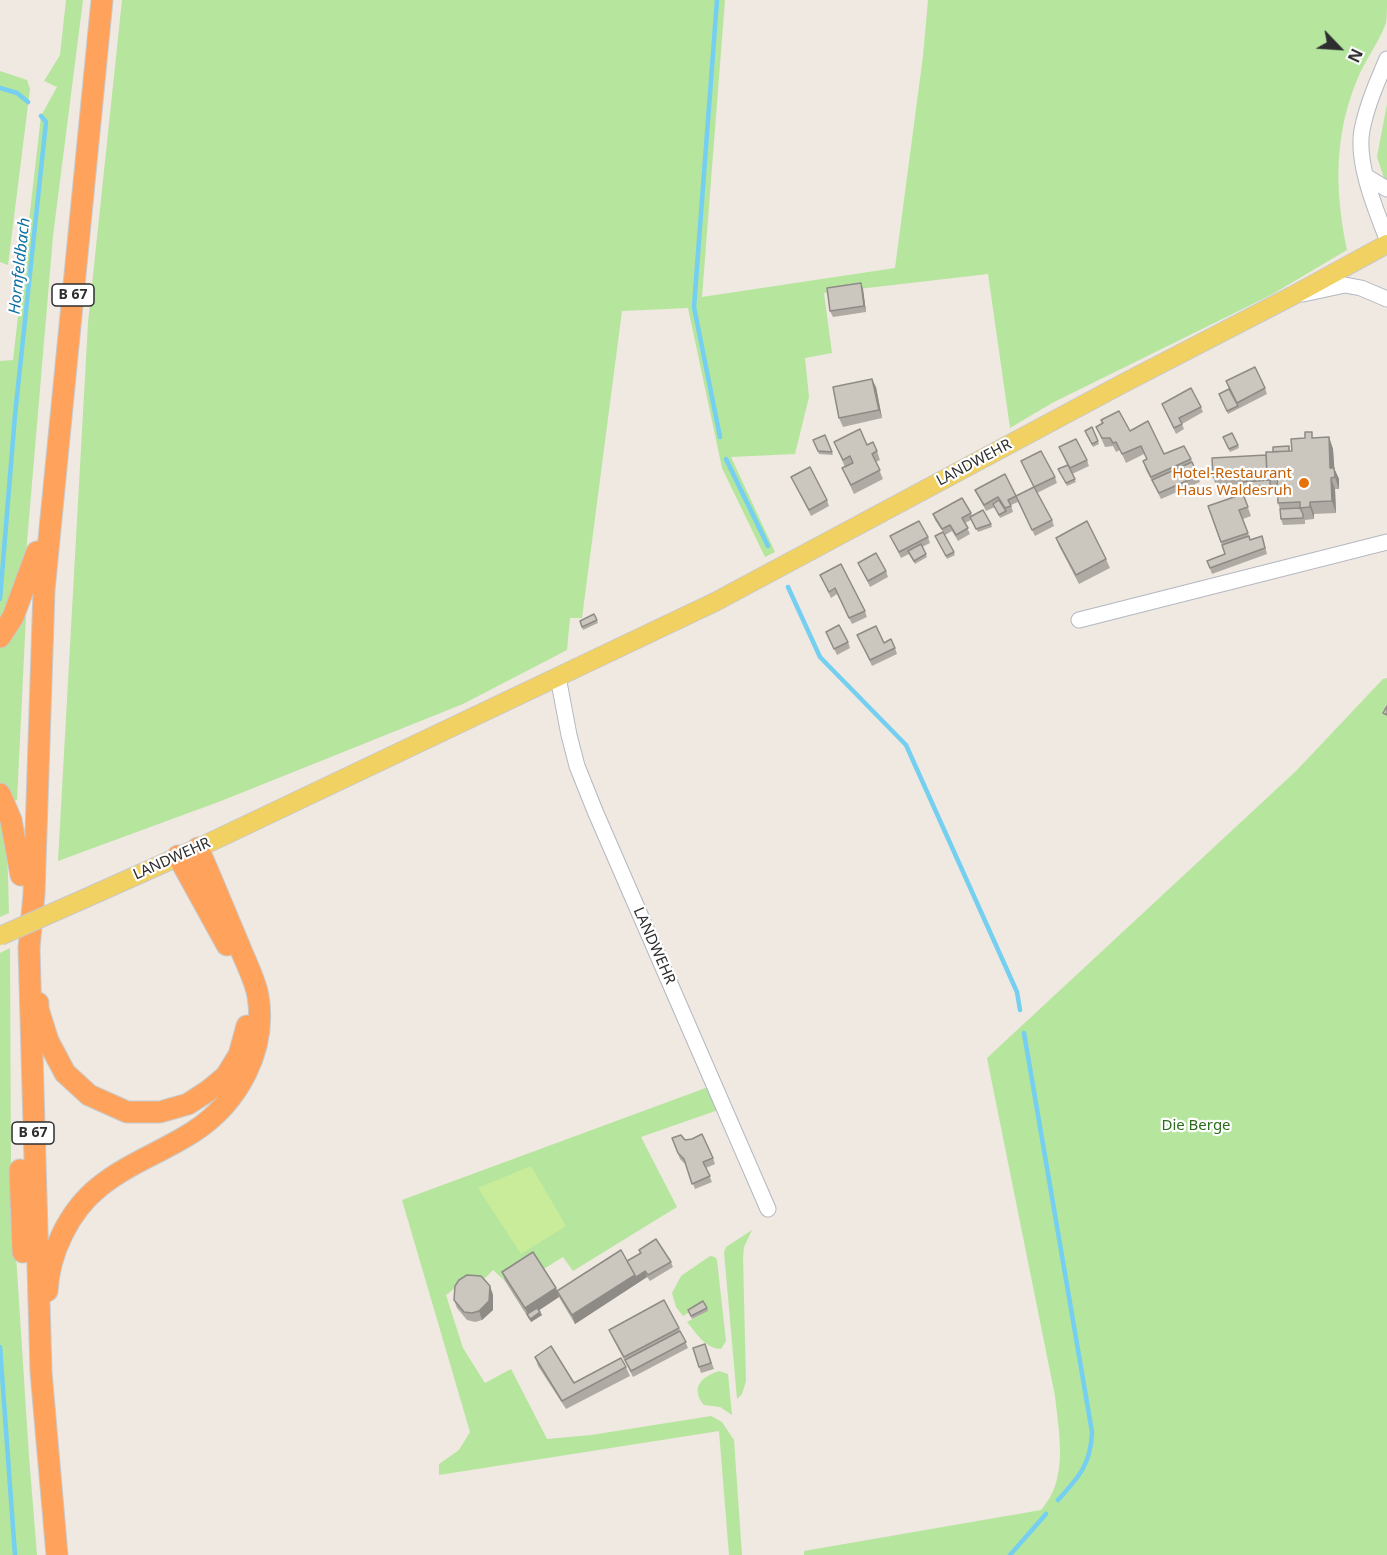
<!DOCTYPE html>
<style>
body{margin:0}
#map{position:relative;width:1387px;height:1555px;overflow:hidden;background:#efe9e1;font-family:"Noto Sans",sans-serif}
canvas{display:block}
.north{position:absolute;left:1309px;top:18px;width:60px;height:60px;-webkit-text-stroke:4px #fff;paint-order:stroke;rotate:115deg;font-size:16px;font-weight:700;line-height:24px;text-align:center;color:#2e2e2e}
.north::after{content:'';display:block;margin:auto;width:21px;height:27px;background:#2e2e2e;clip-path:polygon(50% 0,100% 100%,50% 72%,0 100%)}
</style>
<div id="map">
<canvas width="1387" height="1555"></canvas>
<div class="north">N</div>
</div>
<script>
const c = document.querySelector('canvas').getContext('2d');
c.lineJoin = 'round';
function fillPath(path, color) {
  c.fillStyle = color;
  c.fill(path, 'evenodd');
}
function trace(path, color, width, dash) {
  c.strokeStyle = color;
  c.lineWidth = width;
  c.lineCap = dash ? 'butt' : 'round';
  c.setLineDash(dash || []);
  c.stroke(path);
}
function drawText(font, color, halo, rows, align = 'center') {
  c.font = font + ' "Noto Sans",sans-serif';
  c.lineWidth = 4.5;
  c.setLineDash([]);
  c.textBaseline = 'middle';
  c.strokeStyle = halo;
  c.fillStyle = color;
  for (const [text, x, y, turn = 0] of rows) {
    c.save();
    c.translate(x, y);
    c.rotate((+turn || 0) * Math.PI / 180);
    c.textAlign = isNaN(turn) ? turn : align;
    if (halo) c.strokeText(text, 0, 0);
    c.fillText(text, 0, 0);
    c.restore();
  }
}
const green = new Path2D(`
 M66,0h17l-30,236 -27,318 -26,71v-264l13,-1 28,-244 16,-29 -13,-6 16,-26z
 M122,0h603l-23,297 193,-29 28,-212 5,-56h459c0,7 0,16 -1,23 -6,17 -18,33 -26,50 -26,58 -26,115 -13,177l-76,45 -219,108 -42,25 -22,-154 -164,19 8,60 -27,5 4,39 -14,57 -64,3 44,95 -10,5 -43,-89 -34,-160 -66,3 -40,307h-12l-3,32 -104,54 -242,97 -163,60 30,-538z
 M0,71l27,9 3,9 -22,176 -8,-3z
 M1387,104v78l-2,-1 -8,-24z
 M21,613l5,2 -9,185 -6,1 -11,-19v-134l12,-16z
 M1387,678v877h-583v-4l237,-41c28,-31 18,-76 14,-114l-68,-338 309,-287 87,-92z
 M0,820c9,30 8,62 9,93l-9,4z
 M10,948l1,230 18,278 8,99h-37v-602z
 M711,1086l10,23 -80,28 36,70 -104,64 -10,-14 -21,13 -37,11 -12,-11 -13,13 -17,-1 -17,13 17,53 22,35 26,-14 36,70 44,-4 120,-19 11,6 12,18 8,115h-13l-10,-124 -280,44v-11l20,-14 11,-18 -68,-232z
 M752,1230l-8,17 -1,10 3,124 -4,13 -5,5 -13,-147 2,-5z
 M710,1256l5,1 2,3 9,81 -5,8c-15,0 -25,-16 -34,-27l20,-11 -3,-7 -21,12 -7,-9 -4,-14 9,-17z
 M719,1371l9,3 4,41 -12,-8 -16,-2c-14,-17 -3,-28 15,-34z`);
const pitch = new Path2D(`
 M531,1166l35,60 -45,28 -43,-66z`);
const stream = new Path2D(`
 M717,0l-23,307 26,130
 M0,88l17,5 11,9
 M726,459l42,87
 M788,587l32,70 86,88 111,247 3,18
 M0,599l15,-184 31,-293 -5,-6
 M1024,1033l68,399c-1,32 -13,45 -34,68
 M0,1347l15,208
 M1010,1555l36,-41`);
const minor = new Path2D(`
 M1387,59c-10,23 -20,46 -25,71 -6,32 13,78 25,109
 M1367,177l20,12
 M1303,294l42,-9 16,3 26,11
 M1079,620l308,-78
 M558,677l11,58 8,31 18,45 173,398`);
const major = new Path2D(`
 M77,902l121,-54 517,-246 407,-218 170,-88 95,-52`);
const highway = new Path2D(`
 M0,637l13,-20 24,-65
 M0,794l11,26 10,55
 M178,856l49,89
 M38,1003v6l10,32 17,32 24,22 38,17h33l28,-8 20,-13 18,-15 13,-21 8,-29
 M20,1170l3,82
 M47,1291c2,-38 22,-80 52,-104 28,-23 63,-35 94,-55 45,-29 74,-82 65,-136 -3,-17 -13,-35 -19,-51 -14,-33 -27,-65 -41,-97
 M57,1555l-16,-183 -12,-424 5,-54 10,-304 58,-590`);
const majorBridge = new Path2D(`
 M0,936l77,-34`);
const wall = new Path2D(`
 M863,289l3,23 -33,5 -3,-6z
 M1226,381l39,7 2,6 -39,20 -8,-17 9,-8z
 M876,387l6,31 -39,9 -4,-9z
 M1162,404l39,3 2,5 -21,12 2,5 -8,5z
 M1101,420l29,11 34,23 27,5 9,23 -39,17 -15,-29 -3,-9 4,-2 -3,-5 -18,9 -6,-13 -4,2 -3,-6 -8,1 -9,-20 6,-3z
 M1092,427l7,17 -6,3 -7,-13z
 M825,435l8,20 -14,-1 -6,-14z
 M1223,437l15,8 1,3 -9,4z
 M1329,437l4,12 1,19 5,11v10h-4l1,24 -22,1v5l-9,1v4l-22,1 -2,-6 -1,-10 -2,-6 -1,-18h-6v4l-27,1 -1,-6 -27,2 -3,-9 76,-31 1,5h2l22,-13z
 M834,442l33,3 10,6 3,9 -4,2 7,17 -29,15 -8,-17 -4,-9 3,-1z
 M1059,447l28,13 2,6 -17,8 4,8 -9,4 -7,-14 7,-7z
 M1021,461l34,16 2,6 -20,10 15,27 2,6 -19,10 -17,-34 -7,3 2,7 -13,6 -5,-11 -9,4 -11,-21 41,6 18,-9z
 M791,477l36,23 2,6 -18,10z
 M1243,494l8,22 -8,3 7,20 14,3 3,12 -55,20 -5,-13 18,-7 -17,-48z
 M971,513l1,3 19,8 1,3 -14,5 -7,-12 -6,3 5,11 -12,7 -6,-10 -7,4 10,20 -8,4 -12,-23 8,-4 -8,-12 -2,-6z
 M890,536l38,1 2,6 -8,4 5,10 -12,7 -6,-10 -8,4z
 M1056,538l50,21 4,9 -31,16 -20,-38z
 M858,563l28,8 2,6 -18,10z
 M820,575l45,36 2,6 -15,7 -15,-30 -6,4z
 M594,614l4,9 -15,7 -3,-9z
 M826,632l22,10 2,6 -13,7z
 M857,635l27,8 11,5 2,6 -25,12z
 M685,1140l28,18 2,6 -9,4 6,14 -17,7 -9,-24 -6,-6 -6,-15z
 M639,1250l32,12 2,5 -23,14 -3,-4 -72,47 -16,-27 -20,13 3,5 -11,7 -26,-41 -3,-9 54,16 1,3 70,-30 13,-8z
 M490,1286l3,9v15l-11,10 -7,2 -8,-2 -10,-12 -3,-8z
 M707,1308l1,3 -16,8 -4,-9z
 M679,1328l9,20 -55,29 -20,-38 -4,-9z
 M705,1344l9,25 -13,4 -8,-25z
 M535,1357l39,26 52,-16 4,9 -64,33 -28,-43z`);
const shadedWall = new Path2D(`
 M861,283l2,6 3,23 -2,-6z
 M872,379l4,8 6,31 -3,-8z
 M1329,437l4,12 2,28 -5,-9z
 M1334,468l5,11v10l-4,-12z
 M1331,478l4,11 1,24 -4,-12z
 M1310,502l4,12v5l-4,-12z
 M645,1271l2,6 -72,47 -3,-9 63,-40z
 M490,1286l3,9v15l-11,10 -3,-9z
 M556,1288l3,9 -30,20 -4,-9z
 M540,1312l2,3 -11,7 -1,-3z`);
const building = new Path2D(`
 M861,283l3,23 -34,5 -3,-23z
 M1255,367l10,21 -28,15 -11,-22z
 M872,379l7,31 -40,8 -6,-31z
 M1191,388l10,19 -22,11 3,6 -8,4 -12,-24z
 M1229,389l9,17 -11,5 -8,-17z
 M1119,411l11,20 18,-10 16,33 20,-8 7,13 -40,18 -8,-16 4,-2 -6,-13 -19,8 -6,-12 -3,1 -3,-5h-8l-6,-11 7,-4 -2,-3z
 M1092,427l6,14 -6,3 -7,-13z
 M860,429l7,16 6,-3 4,9 -5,3 8,16 -29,15 -9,-17 11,-5 -3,-7 -7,4 -9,-18z
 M1305,432h7v6l17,-1 1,31h4l1,9 -4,1 1,23 -22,1v5l-10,1v-6l-22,1 -1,-30h-10l-1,-21 26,-1 -1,-12 14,-1z
 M1232,433l6,12 -9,4 -6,-12z
 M825,435l7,17 -14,-1 -5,-11z
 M1076,439l11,21 -17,8 -11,-21z
 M1289,446v5l-16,1v-5z
 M1041,451l14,26 -21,10 -13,-26z
 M1266,455l1,19 -54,3 -1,-19z
 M1192,462l6,14 -39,17 -7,-13z
 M1068,465l7,14 -9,4 -8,-14z
 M810,467l17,33 -18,10 -18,-33z
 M1005,474l11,22 -8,4 3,6 -6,2 -7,-11 -14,8 -9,-15z
 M1270,480v6l-27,1v-5z
 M1034,487l18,33 -20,10 -16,-34z
 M1243,494l5,13 -9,3 9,23 -27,9 -13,-36z
 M962,498l9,15 -9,5 6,10 -12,7 -6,-10 -8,4 -9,-15z
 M999,500l7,11 -7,4 -6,-11z
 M1300,508l3,6v4l-22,1 -1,-10z
 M983,510l8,14 -15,5 -6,-12z
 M919,521l9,16 -29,15 -9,-16z
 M1087,521l19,38 -30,16 -20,-37z
 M943,532l11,20 -8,4 -11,-20z
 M1249,536l1,4 12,-4 3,12 -55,20 -3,-7 18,-7 -3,-9z
 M921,544l5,10 -12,7 -6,-10z
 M876,553l10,18 -18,10 -10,-18z
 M841,564l24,47 -16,7 -14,-30 -6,4 -9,-17z
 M594,614l3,6 -15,7 -2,-6z
 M839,625l9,17 -14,7 -8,-17z
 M876,626l8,17 7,-4 4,9 -25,12 -13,-25z
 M1387,706v9l-4,-2z
 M702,1134l11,24 -10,4 7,14 -18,8 -8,-25 -6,-6 -6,-15 9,-3 4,5 7,-1z
 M656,1239l15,23 -23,13 -3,-4 -9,6 -9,-16 14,-8 -2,-3z
 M621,1250l14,25 -63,40 -15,-24z
 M533,1252l23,36 -31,20 -23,-36z
 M467,1275l14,1 9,10 -1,15 -10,10 -7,2 -8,-1 -10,-12 1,-14 4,-6z
 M664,1300l15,28 -55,29 -15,-27z
 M703,1301l4,7 -16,8 -3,-6z
 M537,1308l3,4 -10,7 -3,-5z
 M680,1331l6,11 -55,29 -6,-11z
 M705,1344l6,19 -12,4 -6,-19z
 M551,1346l23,37 47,-25 5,9 -64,34 -27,-44z`);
const markers = [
 [1304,483,6,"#e8710a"]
];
const shields = [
 [73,295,42],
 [33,1133,42]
];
const shieldNames = [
 ["B 67",73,295],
 ["B 67",33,1133]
];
const streetNames = [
 ["LANDWEHR",974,463,-28],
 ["LANDWEHR",172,859,-24],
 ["LANDWEHR",654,946,66]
];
const foodNames = [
 ["Hotel-Restaurant",1292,474],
 ["Haus Waldesruh",1292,491]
];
const parkNames = [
 ["Die Berge",1196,1126]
];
const waterNames = [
 ["Hornfeldbach",20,266,-84]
];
fillPath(green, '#b6e59e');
fillPath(pitch, '#c9ec9a');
trace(stream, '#75cff0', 4.5);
trace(minor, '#b4b7c1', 17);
trace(major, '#c9c9c9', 20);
trace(highway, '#c9c9c9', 23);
trace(minor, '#fff', 15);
trace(major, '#f2d163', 18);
trace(highway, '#ffa35c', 21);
trace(majorBridge, '#c9c9c9', 20, []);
trace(majorBridge, '#f2d163', 18);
fillPath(wall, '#afaba4');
fillPath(shadedWall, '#8e8b86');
fillPath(building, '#cbc7bf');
trace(building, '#8e8b86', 1.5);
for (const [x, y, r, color] of markers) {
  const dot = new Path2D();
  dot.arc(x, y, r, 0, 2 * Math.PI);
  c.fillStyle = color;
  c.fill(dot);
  trace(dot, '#fff', 2);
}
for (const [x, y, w] of shields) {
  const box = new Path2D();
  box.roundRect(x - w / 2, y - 11, w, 22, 4.5);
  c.fillStyle = '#fff';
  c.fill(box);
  trace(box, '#2e2e2e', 1.5);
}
drawText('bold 14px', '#2e2e2e', null, shieldNames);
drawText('15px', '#2e2e2e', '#fff', streetNames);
drawText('15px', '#c56008', '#fff', foodNames, 'right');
drawText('15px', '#2c6e1b', '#fff', parkNames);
drawText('italic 16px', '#0d6fa3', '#fff', waterNames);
</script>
